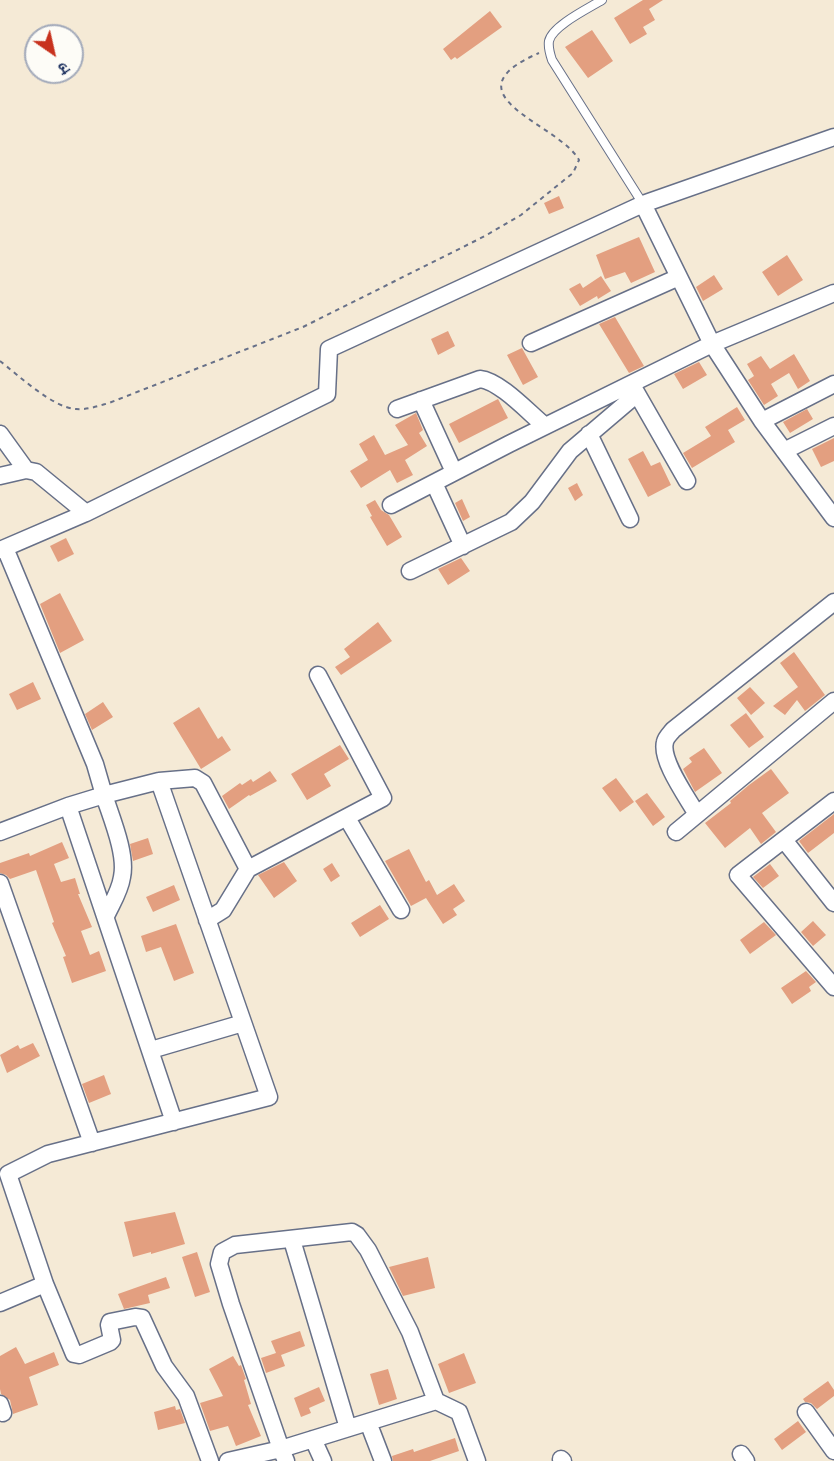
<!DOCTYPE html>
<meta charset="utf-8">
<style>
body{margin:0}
#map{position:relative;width:834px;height:1461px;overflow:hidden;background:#f5ead6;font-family:Dekko,"Playpen Sans Deva",sans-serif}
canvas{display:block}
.north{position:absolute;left:24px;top:24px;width:60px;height:60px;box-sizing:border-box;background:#fdfcf7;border:2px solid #a3aaba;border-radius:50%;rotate:146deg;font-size:16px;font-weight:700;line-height:24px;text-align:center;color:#1b2f5e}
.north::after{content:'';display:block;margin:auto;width:21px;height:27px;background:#c8321e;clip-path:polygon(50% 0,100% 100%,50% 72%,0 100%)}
</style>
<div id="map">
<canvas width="834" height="1461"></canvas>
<div class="north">उ</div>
</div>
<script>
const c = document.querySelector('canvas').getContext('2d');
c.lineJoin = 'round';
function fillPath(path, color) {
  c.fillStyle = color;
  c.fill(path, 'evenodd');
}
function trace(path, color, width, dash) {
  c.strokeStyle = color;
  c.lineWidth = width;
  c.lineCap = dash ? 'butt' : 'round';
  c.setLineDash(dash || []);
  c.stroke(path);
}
const building = new Path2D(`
 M643,0h20l-14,9 6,11 -12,7 4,7 -17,10 -16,-26z
 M490,11l12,16 -45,32 -2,-2 -4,3 -8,-11z
 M592,30l21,31 -25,17 -23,-31z
 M559,196l5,12 -15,6 -5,-11z
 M639,237l16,35 -24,11 -6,-11 -20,7 -9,-24z
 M787,255l16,25 -25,16 -16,-24z
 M714,275l9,14 -20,12 -7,-14z
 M601,276l10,15 -13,8 -1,-3 -17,10 -11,-17 11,-6 3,5z
 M615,317l29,49 -15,7 -30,-49z
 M448,331l7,15 -17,9 -7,-16z
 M522,348l16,29 -15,8 -16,-30z
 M794,354l16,27 -12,8 -9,-16 -18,11 7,12 -14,9 -16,-25 6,-4 -7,-12 14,-8 9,13z
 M699,362l8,13 -24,14 -9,-15z
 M498,399l10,19 -49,25 -10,-19z
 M737,407l8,13 -17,10 7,12 -43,26 -9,-15 28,-17 -6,-9z
 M807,409l6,10 -23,14 -7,-11z
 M416,413l7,17 -4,3 8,13 -22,14 8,15 -16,8 -7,-13 -29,18 -11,-17 18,-11 -9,-16 15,-9 11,20 23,-10 -13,-20z
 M834,438v23l-13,6 -9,-18z
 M643,451l8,15 9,-4 11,23 -23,12 -20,-38z
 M577,483l6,12 -8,6 -7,-13z
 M462,499l8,18 -7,4 -8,-18z
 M375,500l6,10 8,5 13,22 -15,9 -17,-29 2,-1 -6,-11z
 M66,538l8,16 -16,8 -8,-16z
 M461,558l9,13 -22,14 -10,-16z
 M60,593l24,47 -24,13 -20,-49z
 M378,622l14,19 -51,34 -6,-8 15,-10 -6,-8z
 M794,652l31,43 -20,16 -8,-11 -12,15 -12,-9 25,-19 -18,-24z
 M33,682l8,17 -24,11 -8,-16z
 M750,687l15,16 -14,12 -14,-17z
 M103,702l10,15 -21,13 -7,-16z
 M199,707l19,32 4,-3 9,14 -30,19 -28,-46z
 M746,713l18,24 -15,11 -19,-23z
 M340,745l9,14 -25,15 7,12 -24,14 -16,-26z
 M704,748l18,25 -27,19 -12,-23 9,-7 -3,-4z
 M771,769l18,24 -27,20 14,19 -15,12 -11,-16 -25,20 -20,-25 26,-20 -1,-2 19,-16z
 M270,771l7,10 -27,15 -1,-1 -20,14 -7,-13 18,-13 2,2 9,-6 2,3z
 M616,778l18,24 -14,10 -18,-24z
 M647,793l18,24 -12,9 -18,-25z
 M834,814v19l-26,20 -9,-12z
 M148,838l5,16 -20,7 -3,-17z
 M62,842l7,16 -15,6 7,18 14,-4 5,16h-2l14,33 -11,4 9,24 9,-4 7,20 -34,12 -9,-26 3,-1 -14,-33 2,-1 -18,-52 -26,9 -4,-4 -6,-2v-10l29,-10 1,3z
 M409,849l17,33 3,-2 8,15 17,-11 11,17 -12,8 4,6 -14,9 -17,-26 -15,8 -26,-45z
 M284,862l13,19 -23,17 -16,-23z
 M332,863l8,13 -9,6 -8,-13z
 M770,864l9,12 -16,12 -10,-11z
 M174,885l6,15 -27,12 -7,-15z
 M380,905l9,14 -29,18 -9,-14z
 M813,921l13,14 -13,11 -12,-14z
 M764,922l12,13 -26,19 -10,-14z
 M176,924l18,49 -20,8 -13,-34 -15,5 -5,-16z
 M806,971l10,11 -7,5 2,4 -19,13 -11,-16z
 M33,1043l7,13 -33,17 -7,-18 18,-10 2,4z
 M104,1075l7,19 -22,9 -7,-19z
 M175,1212l10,32 -34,10v-2l-18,5 -9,-35z
 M197,1252l13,40 -15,5 -13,-40z
 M428,1257l7,31 -32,8 -14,-29z
 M166,1277l4,11 -22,7 2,8 -26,6 -6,-15z
 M300,1331l5,15 -24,9 4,11 -19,7 -5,-15 15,-5 -5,-12z
 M16,1347l9,17 29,-12 5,13 -30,12 9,28 -25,9 -3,-14 -9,-6 -1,-5v-33z
 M464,1353l12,30 -27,10 -11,-29z
 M233,1356l6,10 2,-1 5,14 -2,1 7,24 -3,1 13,31 -25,10 -8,-20 -18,5 -10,-28 23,-7 -14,-27z
 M388,1369l9,30 -18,6 -9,-31z
 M828,1381l6,9v6l-17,13 -6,-6 -6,-1 -2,-3z
 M319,1387l6,14 -16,7 2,5 -10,4 -7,-19z
 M175,1406l1,4 4,-1 5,14 -27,7 -4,-18z
 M798,1421l8,11 -24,18 -8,-11z
 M455,1438l4,13 -29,10h-37l-1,-5 21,-7 1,3z`);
const path = new Path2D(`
 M0,361c18,14 53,47 76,48 11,1 22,-3 33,-6l194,-76 182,-91 36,-21 42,-34 10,-8 6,-13c-19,-36 -137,-65 -40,-107`);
const service = new Path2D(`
 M602,0c-13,8 -50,26 -53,41 -1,6 1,13 3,19l91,144`);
const minor = new Path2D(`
 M643,204l69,140 50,77 72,97
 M531,343l148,-66
 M632,385l55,96
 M421,400l33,72
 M397,409l83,-30c20,2 49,34 65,47
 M762,421l72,-37
 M0,434l26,36
 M589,434l41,85
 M784,451l50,-25
 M0,476l26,-6 10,2 50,41 241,-119 2,-45 314,-145 191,-67
 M434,483l29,63
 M391,505l118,-61 203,-100 122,-51
 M5,548l90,216 9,31 55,-14 110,316 -221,57 -40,20 37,110 29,70 5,1 31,-13 2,-2 -3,-15 1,-3 25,-5 7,1 22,48 22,30 24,65
 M0,550l86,-37
 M410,571l101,-49 21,-20 38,-51 67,-57
 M159,781l36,-3 8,5 45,86
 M834,801l-96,74 96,112
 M696,813c-9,-16 -36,-53 -31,-71 1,-5 5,-8 8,-12l161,-128
 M347,818l54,92
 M0,832l68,-26
 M676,832l158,-131
 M784,840l50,63
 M0,883l92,260
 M106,916c6,-13 14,-25 16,-39 5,-23 -11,-60 -18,-82l-36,11 106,316
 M207,920l16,-10 25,-41 135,-71 -65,-123
 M151,1050l92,-27
 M292,1240l56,188
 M0,1303l45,-19
 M436,1401l23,11 18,49
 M0,1404l3,9
 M806,1412l28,39
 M368,1422l15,39
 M313,1439l10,22
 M741,1454l5,7
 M561,1459l2,2
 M228,1461l53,-12 155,-48 -26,-69 -42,-82 -11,-15 -5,-3 -117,13 -13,7 -3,12 12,40 50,145 5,12`);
fillPath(building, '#e39f80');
trace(service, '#677088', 10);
trace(minor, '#677088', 19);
trace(path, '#677088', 2, [4.5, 4.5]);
trace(service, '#fff', 8);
trace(minor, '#fff', 16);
</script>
